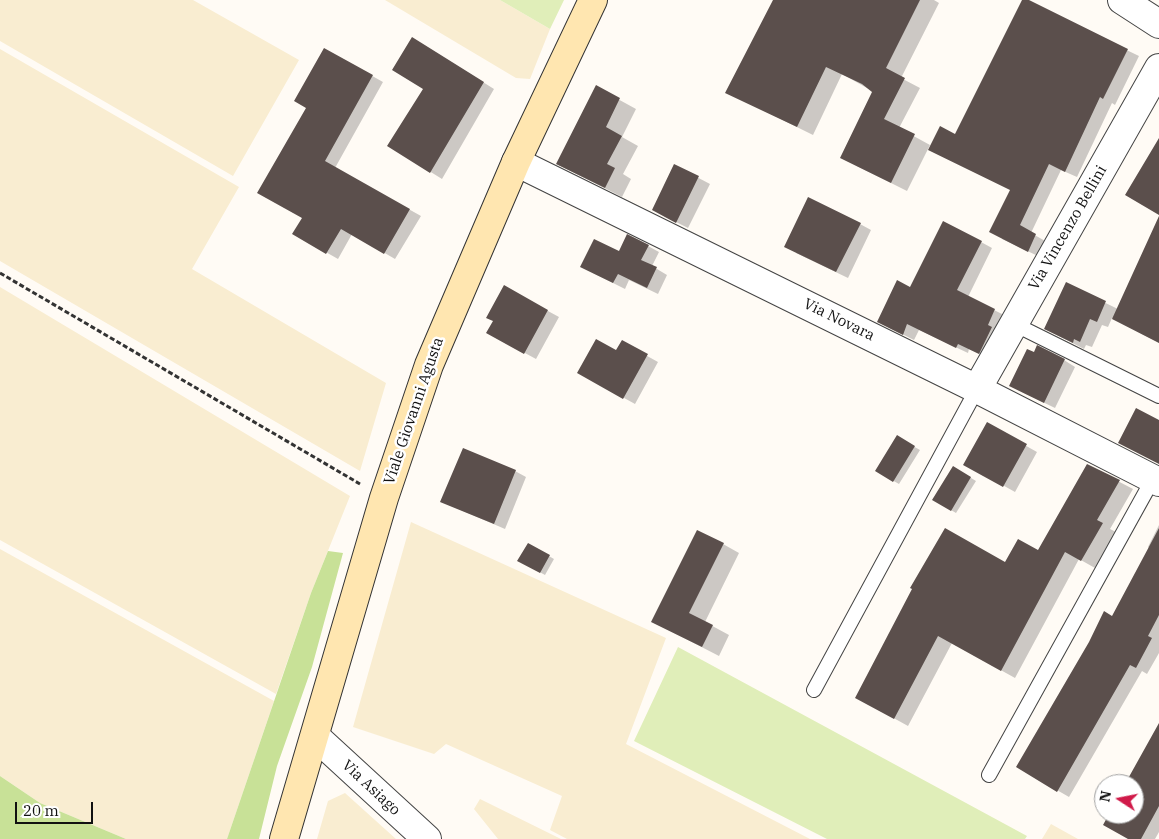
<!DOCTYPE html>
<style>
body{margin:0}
#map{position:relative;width:1159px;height:839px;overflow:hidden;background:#fffbf5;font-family:"IBM Plex Serif",serif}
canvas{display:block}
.north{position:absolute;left:1094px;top:774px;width:50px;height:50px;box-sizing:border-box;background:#fff;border:1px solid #a0a0a0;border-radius:50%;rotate:281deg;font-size:14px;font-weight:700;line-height:20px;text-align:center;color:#111}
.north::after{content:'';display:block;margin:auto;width:18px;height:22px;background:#d01a49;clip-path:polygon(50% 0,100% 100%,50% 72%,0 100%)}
.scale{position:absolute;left:15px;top:802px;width:78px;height:22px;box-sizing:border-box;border:2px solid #111;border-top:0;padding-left:6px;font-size:15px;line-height:18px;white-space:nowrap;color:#111;-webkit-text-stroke:4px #fff;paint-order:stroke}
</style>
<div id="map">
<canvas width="1159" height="839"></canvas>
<div class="north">N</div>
<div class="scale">20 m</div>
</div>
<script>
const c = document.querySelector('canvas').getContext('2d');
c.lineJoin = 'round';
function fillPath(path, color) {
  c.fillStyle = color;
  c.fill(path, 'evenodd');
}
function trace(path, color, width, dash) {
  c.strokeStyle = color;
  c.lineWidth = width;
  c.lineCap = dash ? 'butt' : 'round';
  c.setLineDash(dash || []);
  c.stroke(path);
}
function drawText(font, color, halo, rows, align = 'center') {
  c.font = font + ' "IBM Plex Serif",serif';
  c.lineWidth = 5;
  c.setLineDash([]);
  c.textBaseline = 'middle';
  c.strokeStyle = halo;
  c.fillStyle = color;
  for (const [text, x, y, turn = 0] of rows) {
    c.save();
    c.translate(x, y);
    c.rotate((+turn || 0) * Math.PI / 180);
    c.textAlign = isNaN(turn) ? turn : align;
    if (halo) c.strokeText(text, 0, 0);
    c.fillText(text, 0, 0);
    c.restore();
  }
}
const farmland = new Path2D(`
 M0,0h193l106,60 -66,116 -233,-135z
 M385,0h115l50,29 -20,50 -14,-1z
 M0,49l239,138 -47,82 194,114 -26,88 -360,-210z
 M0,287l350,209 -39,97 -35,101 -276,-154z
 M411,522l255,116 -40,106 184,95h-243l-17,-9 12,-34 -116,-52 -12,10 -81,-27z
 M0,549l274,152 -47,138h-101l-86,-36 -40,-27z
 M345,793l51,46h-79l11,-38z
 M480,799l81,40h-63l-24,-30z
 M1051,824l27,15h-36z`);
const green = new Path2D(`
 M500,0h64l-14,29z
 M678,647l349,189 -2,3h-198l-193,-98z`);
const forest = new Path2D(`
 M328,551l15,2 -31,114 -35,99 -18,73h-32l84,-246z
 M0,776l40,27 86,36h-126z`);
const shadow = new Path2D(`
 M774,0h160l5,3 -38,75 19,10 -21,40 31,17 -23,46 -50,-25 17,-74 -32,-18 -29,61 -87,-43z
 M1023,0l116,56 -24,49 -3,-2 -35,74 -16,-7 -30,63 16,9 -7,15 -38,-18 10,-49 -56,-54z
 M424,45l70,44 -52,90 -53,-33 36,-57z
 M324,49l59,33 -48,86 86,48 -26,43 -43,-25 -14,25 -44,-25 9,-16 5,-110z
 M596,87l40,22 -14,28 16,9 -15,28 8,5 -9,18 -65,-33z
 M674,165l36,19 -22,44 -24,-12z
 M1159,219v124l-47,-25 -4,9 -6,-2 -10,22 -6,-2 -2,4 -27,-14 9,-51 52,25z
 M860,224l11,6 -23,48 -52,-25z
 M981,242l11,6 -24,49 38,19 -16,43 -21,-10 -1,4 -49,-23 -5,10 -24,-12 21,-40z
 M648,246l11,6 -7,14 15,9 -9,19 -29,-14 -4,9 -32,-16 26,-20z
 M504,287l55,30 -23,42 -48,-26 6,-12z
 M622,342l36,20 -23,42 -56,-31 38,-21z
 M1064,360l11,7 -20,41 -33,-16z
 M987,424l50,28 -22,40 -50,-28z
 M897,437l23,13 -21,34 -23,-13z
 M1087,465l46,24 -23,40 6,3 -21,36 -16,-9 -64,119 -63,-35 -44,83 -38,-21 135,-141 33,-12z
 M953,467l23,14 -20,32 -22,-13z
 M515,471l11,6 -21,52 -63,-27z
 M1159,525v128l-12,21 -5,-3 -73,126 -52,-30 96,-150 37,-68 -2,-2z
 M528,544l26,15 -9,16 -26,-14z
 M723,544l16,9 -34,69 24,13 -10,21 -66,-34z
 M1159,726v106l-4,7h-25l-20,-25h24v-30h-7z`);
const building = new Path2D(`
 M773,0h147l-34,68 19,10 -21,41 31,15 -24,49 -51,-25 32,-66 -10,-8 -36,-17 -29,60 -72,-34z
 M1022,0h7l99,49 -25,50 -3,-2 -35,75 -16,-8 -29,61 16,9 -8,18 -39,-20 21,-42 -82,-40 12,-24 15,8z
 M412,37l72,45 -54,91 -43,-27 36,-57 -31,-19z
 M324,48l49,27 -48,86 85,48 -26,45 -43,-25 -15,25 -34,-20 10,-16 -45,-25 49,-85 -12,-7z
 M596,85l24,13 -14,29 16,9 -15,28 8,4 -10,20 -49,-24z
 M1159,138v77l-34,-20z
 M674,164l25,12 -23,47 -24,-13z
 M808,197l53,26 -25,49 -52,-25z
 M1159,216v127l-47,-24z
 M943,221l39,20 -25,49 38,19 -7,16 4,2 -13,27 -21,-10 -2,4 -49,-24 -4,11 -26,-13 20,-42 13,7z
 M627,234l22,11 -8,15 16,7 -10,21 -29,-14 -5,9 -33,-16 14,-28 25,12z
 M1066,282l40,19 -9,21 -7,-3 -10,23 -6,-3 -1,4 -29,-14z
 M504,285l44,25 -24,44 -38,-21 7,-12 -7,-3z
 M596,339l20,11 6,-10 26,14 -25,45 -46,-26z
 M1037,345l28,14 -21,44 -35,-17 18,-37 7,3z
 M1136,408l23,12v44l-41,-21z
 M987,422l40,22 -24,43 -40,-22z
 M897,435l18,11 -22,36 -18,-11z
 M463,448l53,22 -22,54 -54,-22z
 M1087,464l33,16 -23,40 6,3 -22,38 -16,-9 -64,119 -63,-35 -44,83 -39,-21 57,-109 -2,-1 35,-60 60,34 13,-23 20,11z
 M953,466l18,11 -20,34 -19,-11z
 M1159,528v87l-11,21 4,2 -16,30 -6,-3 -73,127 -41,-25 73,-125 15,-31 8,5z
 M697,530l27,13 -35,70 24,12 -11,22 -51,-25z
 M528,543l22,12 -10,18 -23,-12z
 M1159,723v83l-18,33h-13l-25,-14 6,-11h25v-30h-9z`);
const path = new Path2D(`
 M0,273l360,211`);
const lane = new Path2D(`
 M1014,324l145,72
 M814,690l163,-301
 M989,775l164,-296`);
const street = new Path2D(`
 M1122,0l37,24
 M516,162l461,227 182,93
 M977,389l182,-321
 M316,737l111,102`);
const secondary = new Path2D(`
 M284,839l100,-341 45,-133 87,-203 77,-162`);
const streetNames = [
 ["Via Vincenzo Bellini",1068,228,-60],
 ["Via Novara",839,320,26],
 ["Viale Giovanni Agusta",414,411,-71],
 ["Via Asiago",371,788,43]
];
fillPath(farmland, '#f9edd1');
fillPath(green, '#e0eeb9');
fillPath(forest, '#c8e197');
fillPath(shadow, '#0003');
fillPath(building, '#5b4f4c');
trace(lane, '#444', 16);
trace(street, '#444', 30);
trace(secondary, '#333', 30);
trace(path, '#333', 3, [5, 2.5]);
trace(lane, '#fff', 14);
trace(street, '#fff', 28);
trace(secondary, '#ffe6b0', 28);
drawText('15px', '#111', '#fff', streetNames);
</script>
